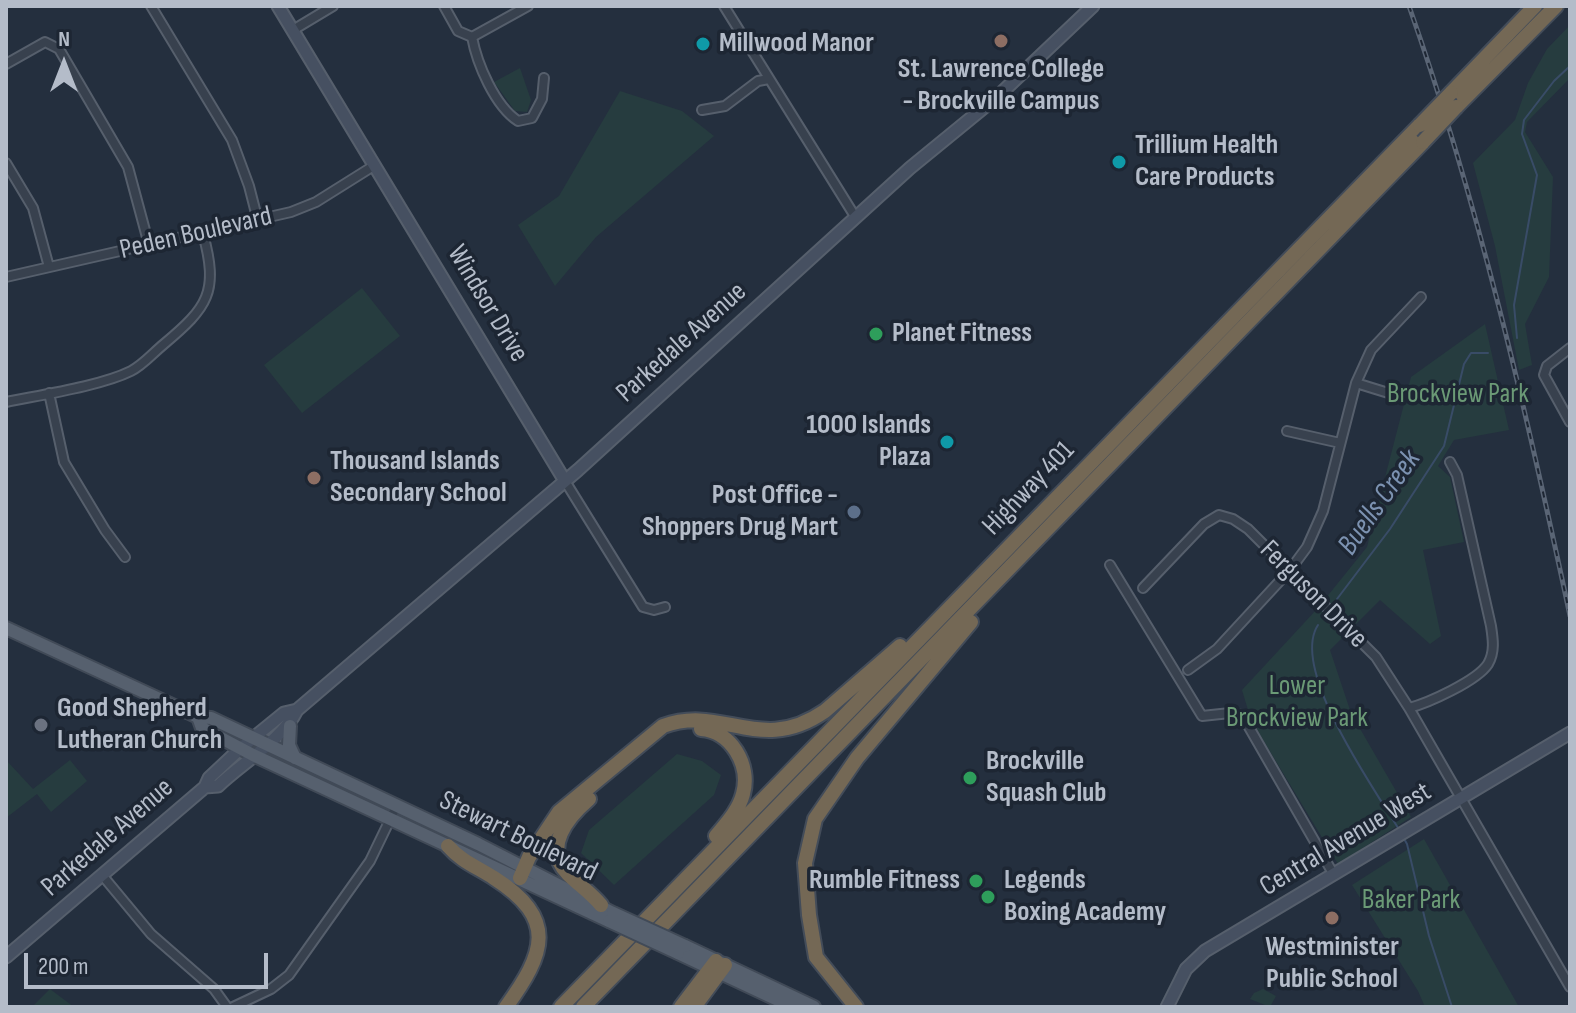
<!DOCTYPE html>
<style>
body{margin:0}
#map{position:relative;width:1576px;height:1013px;overflow:hidden;background:#242f3e;font-family:"Sofia Sans Condensed",sans-serif}
canvas{display:block}
.frame{position:absolute;inset:0;border:8px solid #b4bcc9;pointer-events:none}
.north{position:absolute;left:24px;top:24px;width:80px;height:80px;-webkit-text-stroke:6px #1d2633;paint-order:stroke;rotate:0deg;font-size:22px;font-weight:700;line-height:32px;text-align:center;color:#b4bcc9}
.north::after{content:'';display:block;margin:auto;width:28px;height:36px;background:#b4bcc9;clip-path:polygon(50% 0,100% 100%,50% 72%,0 100%)}
.scale{position:absolute;left:24px;top:953px;width:244px;height:36px;box-sizing:border-box;border:4px solid #b4bcc9;border-top:0;padding-left:10px;font-size:24px;line-height:28px;white-space:nowrap;color:#b4bcc9;-webkit-text-stroke:6px #1d2633;paint-order:stroke}
</style>
<div id="map">
<canvas width="1576" height="1013"></canvas>
<div class="frame"></div>
<div class="north">N</div>
<div class="scale">200 m</div>
</div>
<script>
const c = document.querySelector('canvas').getContext('2d');
c.lineJoin = 'round';
function fillPath(path, color) {
  c.fillStyle = color;
  c.fill(path, 'evenodd');
}
function trace(path, color, width, dash) {
  c.strokeStyle = color;
  c.lineWidth = width;
  c.lineCap = dash ? 'butt' : 'round';
  c.setLineDash(dash || []);
  c.stroke(path);
}
function drawText(font, color, halo, rows, align = 'center') {
  c.font = font + ' "Sofia Sans Condensed",sans-serif';
  c.lineWidth = 7;
  c.setLineDash([]);
  c.textBaseline = 'middle';
  c.strokeStyle = halo;
  c.fillStyle = color;
  for (const [text, x, y, turn = 0] of rows) {
    c.save();
    c.translate(x, y);
    c.rotate((+turn || 0) * Math.PI / 180);
    c.textAlign = isNaN(turn) ? turn : align;
    if (halo) c.strokeText(text, 0, 0);
    c.fillText(text, 0, 0);
    c.restore();
  }
}
const green = new Path2D(`
 M1570,25v53l-43,44 -2,10 28,45 -4,100 -24,47 7,41 -13,5 -24,-124 -22,-83 42,-43 13,-37 19,-34z
 M520,68l11,32 -4,12 -12,-1 -21,-29z
 M620,91l62,20 32,25 -118,101 -41,49 -37,-61 41,-29z
 M362,288l38,48 -98,77 -38,-48z
 M1485,324l24,106 -55,10 -16,26 12,11 14,65 -41,8 18,86 -11,8 -50,-44 -50,50 21,63 60,104 -73,47 -87,-144 -9,-30 75,-81 50,-62 44,-170z
 M677,754l25,7 19,14 -7,20 -100,90 -33,-32 8,-23z
 M6,760l27,29 37,-29 17,21 -36,31 -14,-18 -31,24z
 M1424,839l95,168h-94l-7,-16 -66,-106z
 M50,989l24,18h-42z
 M1263,989l13,7 -6,11 -20,-8 4,-6z`);
const stream = new Path2D(`
 M1517,338l-3,-33 23,-130 -15,-41 2,-14 30,-39 16,-15
 M1337,599l53,-70 54,-83 20,-82 7,-11h17
 M1318,625c-29,44 57,165 82,206
 M1403,837l4,7 22,92 23,71`);
const street = new Path2D(`
 M151,6l81,134 17,46 9,35
 M444,6l14,25 14,6 56,-31
 M724,6l132,212
 M293,30l40,-24
 M472,37c5,27 23,69 46,84l14,-3 10,-19 2,-21
 M6,64l39,-22 14,7 69,118 21,78
 M702,110l23,-4 33,-25 11,-2
 M6,163l27,45 16,59
 M6,277l285,-65 25,-10 59,-37
 M1570,348l-23,18 -3,9 26,47
 M1356,383l42,13
 M49,393l15,69 41,68 20,27
 M6,402c34,-7 95,-16 125,-31 12,-6 22,-18 33,-27 44,-37 55,-52 39,-110
 M1287,431l53,12
 M565,481l78,126 11,3 11,-3
 M1110,565l92,151 28,-3 12,2 92,160
 M1143,588l61,-64 15,-9 14,4 15,10 128,128 33,51 161,279
 M1188,670l29,-21 73,-79 17,-23 16,-36 33,-128 15,-33 50,-53
 M1409,708c19,-5 68,-27 79,-44 7,-12 5,-25 3,-38l-34,-151 -7,-13
 M102,875l49,59 63,55 13,18
 M233,1007l38,-18 18,-14 81,-114 27,-56`);
const secondary = new Path2D(`
 M278,6l287,475
 M205,787l13,-1c24,-23 65,-47 79,-76l281,-240 332,-302 88,-72 95,-90
 M6,957l199,-170 4,-9 32,-30 43,-35 13,-3
 M1167,1007l19,-38 19,-18 365,-218`);
const primary = new Path2D(`
 M6,628l192,89 13,1 267,126 135,69
 M198,717l4,11 51,27 356,166
 M290,726l-1,19 6,13
 M685,946l129,61
 M678,953l115,54`);
const highway = new Path2D(`
 M1451,93l84,-87
 M1456,107l100,-101
 M701,729c30,2 50,36 42,65 -4,16 -17,30 -27,42
 M589,799c-21,18 -47,49 -21,75 11,11 23,19 33,31
 M448,846c13,15 29,21 46,32 64,41 51,75 12,129
 M520,878l9,-21 30,-45 104,-86c60,-22 97,30 162,-15l75,-65
 M561,1007l859,-882
 M583,1007l840,-865
 M681,1007l35,-46
 M694,1007l31,-42
 M856,1007l-40,-50 -7,-42 -4,-52 10,-44 42,-61 114,-136`);
const rail = new Path2D(`
 M1409,6c70,199 117,404 161,610`);
const primaryBridge = new Path2D(`
 M613,913l72,33
 M609,921l69,32`);
const highwayBridge = new Path2D(`
 M1420,125l31,-32
 M1423,142l33,-35`);
const markers = [
 [1001,41,8,"#8d6e63"],
 [703,44,8,"#0f9aa8"],
 [1119,162,8,"#0f9aa8"],
 [876,334,8,"#2e9e5b"],
 [947,442,8,"#0f9aa8"],
 [314,478,8,"#8d6e63"],
 [854,512,8,"#5c6f8a"],
 [41,725,8,"#6b7280"],
 [970,778,8,"#2e9e5b"],
 [976,881,8,"#2e9e5b"],
 [988,897,8,"#2e9e5b"],
 [1332,918,8,"#8d6e63"]
];
const poiNames = [
 ["Millwood Manor",719,44],
 ["St. Lawrence College",1001,70,"center"],
 ["- Brockville Campus",1001,102,"center"],
 ["Trillium Health",1135,146],
 ["Care Products",1135,178],
 ["Planet Fitness",892,334],
 ["1000 Islands",931,426,"right"],
 ["Plaza",931,458,"right"],
 ["Thousand Islands",330,462],
 ["Secondary School",330,494],
 ["Post Office -",838,496,"right"],
 ["Shoppers Drug Mart",838,528,"right"],
 ["Good Shepherd",57,709],
 ["Lutheran Church",57,741],
 ["Brockville",986,762],
 ["Squash Club",986,794],
 ["Rumble Fitness",960,881,"right"],
 ["Legends",1004,881],
 ["Boxing Academy",1004,913],
 ["Westminister",1332,948,"center"],
 ["Public School",1332,980,"center"]
];
const streetNames = [
 ["Peden Boulevard",196,234,-13],
 ["Windsor Drive",487,304,59],
 ["Parkedale Avenue",682,343,-42],
 ["Highway 401",1029,489,-46],
 ["Ferguson Drive",1313,595,45],
 ["Stewart Boulevard",518,837,26],
 ["Parkedale Avenue",108,838,-41],
 ["Central Avenue West",1346,840,-31]
];
const parkNames = [
 ["Brockview Park",1458,395],
 ["Lower",1297,687],
 ["Brockview Park",1297,719],
 ["Baker Park",1411,901]
];
const waterNames = [
 ["Buells Creek",1380,503,-55]
];
fillPath(green, '#263c3f');
trace(stream, '#394c67', 2);
trace(street, '#565f6c', 12);
trace(secondary, '#565f6c', 15);
trace(primary, '#414a57', 16);
trace(highway, '#434c59', 18);
trace(street, '#38414e', 8);
trace(secondary, '#465061', 11);
trace(primary, '#56606e', 12);
trace(highway, '#746855', 14);
trace(rail, '#5a6575', 5);
trace(rail, '#1d2633', 2, [6]);
trace(primaryBridge, '#414a57', 16, []);
trace(highwayBridge, '#434c59', 18, []);
trace(primaryBridge, '#56606e', 12);
trace(highwayBridge, '#746855', 14);
for (const [x, y, r, color] of markers) {
  const dot = new Path2D();
  dot.arc(x, y, r, 0, 2 * Math.PI);
  c.fillStyle = color;
  c.fill(dot);
  trace(dot, '#1d2633', 3);
}
drawText('bold 28px', '#b4bcc9', '#1d2633', poiNames, 'left');
drawText('28px', '#b4bcc9', '#1d2633', streetNames);
drawText('28px', '#6b9a76', '#1d2633', parkNames);
drawText('italic 30px', '#7c92b1', '#1d2633', waterNames);
</script>
